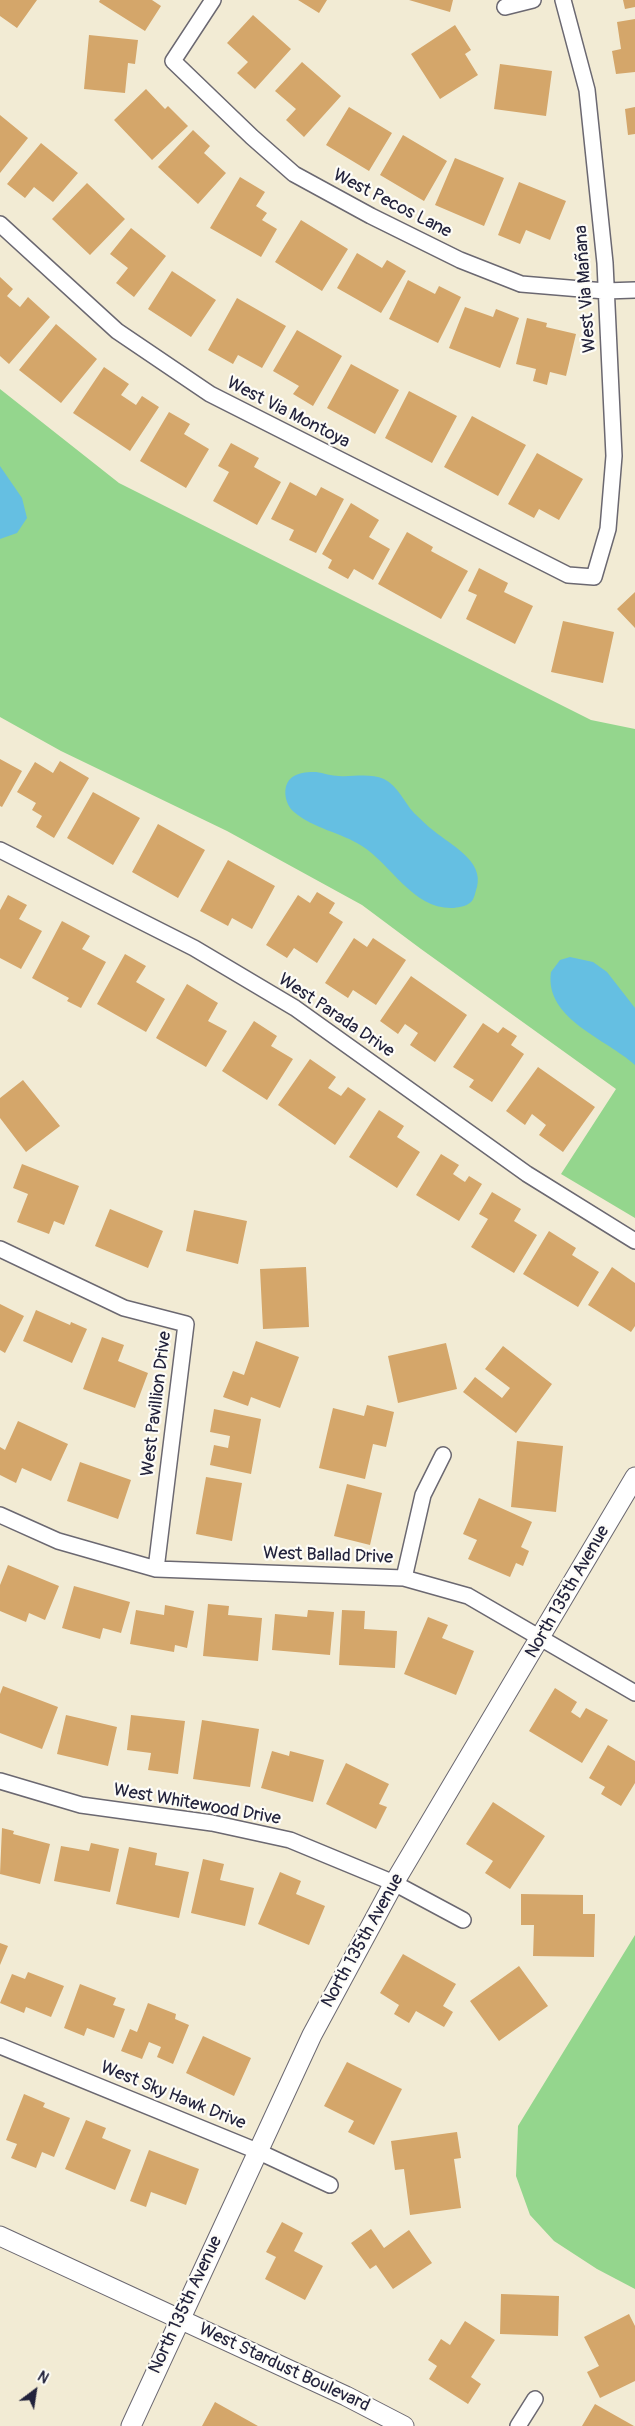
<!DOCTYPE html>
<meta charset="utf-8">
<style>
body{margin:0}
#map{position:relative;width:635px;height:2426px;overflow:hidden;background:#f2ebd4;font-family:Pangolin,sans-serif}
canvas{display:block}
.north{position:absolute;left:10px;top:2366px;width:50px;height:50px;-webkit-text-stroke:4px #fdfcf7;paint-order:stroke;rotate:31deg;font-size:14px;font-weight:700;line-height:20px;text-align:center;color:#22223b}
.north::after{content:'';display:block;margin:auto;width:18px;height:22px;background:#22223b;clip-path:polygon(50% 0,100% 100%,50% 72%,0 100%)}
</style>
<div id="map">
<canvas width="635" height="2426"></canvas>
<div class="north">N</div>
</div>
<script>
const c = document.querySelector('canvas').getContext('2d');
c.lineJoin = 'round';
function fillPath(path, color) {
  c.fillStyle = color;
  c.fill(path, 'evenodd');
}
function trace(path, color, width, dash) {
  c.strokeStyle = color;
  c.lineWidth = width;
  c.lineCap = dash ? 'butt' : 'round';
  c.setLineDash(dash || []);
  c.stroke(path);
}
function drawText(font, color, halo, rows, align = 'center') {
  c.font = font + ' Pangolin,sans-serif';
  c.lineWidth = 4.5;
  c.setLineDash([]);
  c.textBaseline = 'middle';
  c.strokeStyle = halo;
  c.fillStyle = color;
  for (const [text, x, y, turn = 0] of rows) {
    c.save();
    c.translate(x, y);
    c.rotate((+turn || 0) * Math.PI / 180);
    c.textAlign = isNaN(turn) ? turn : align;
    if (halo) c.strokeText(text, 0, 0);
    c.fillText(text, 0, 0);
    c.restore();
  }
}
const green = new Path2D(`
 M0,389l119,94 472,237 44,9v489l-74,-44 55,-85 -195,-140 -59,-44 -135,-74 -166,-80 -61,-34z
 M635,1935v354l-38,-20 -43,-28 -24,-26 -14,-39 2,-50z`);
const water = new Path2D(`
 M0,466l22,32 5,20 -10,15 -17,6z
 M316,772c8,1 15,4 23,4 14,1 31,-3 45,3 14,7 20,23 30,34 7,6 13,13 20,18 17,14 50,30 43,56 -2,5 -2,11 -6,15 -4,4 -11,5 -17,6 -41,2 -62,-43 -92,-62 -22,-14 -48,-17 -68,-34 -10,-8 -13,-29 0,-36 7,-4 15,-4 22,-4z
 M570,957l23,5 14,10 28,36v57c-28,-26 -91,-46 -84,-93l9,-12z`);
const building = new Path2D(`
 M0,0h37l-20,28 -17,-12z
 M100,0h52l9,6 -16,25 -46,-29z
 M298,0h29l-8,13z
 M409,0h44l-3,12z
 M623,0h12v7l-10,2z
 M253,15l38,34 -36,40 -18,-16 11,-11 -21,-19z
 M635,19v53l-19,2 -4,-23 9,-2 -4,-27z
 M455,25l16,25 -6,4 13,21 -38,24 -29,-45z
 M89,35l49,5 -3,24 -7,-1 -3,30 -41,-4z
 M302,62l39,34 -37,41 -18,-17 10,-11 -21,-18z
 M500,64l52,7 -6,45 -52,-7z
 M146,89l19,20 3,-3 20,20 -36,34 -38,-40z
 M349,107l43,26 -23,38 -43,-26z
 M635,107v27l-7,1 -3,-26z
 M0,115l28,23 -28,35z
 M193,130l17,16 -6,7 22,20 -28,31 -40,-37z
 M403,135l44,26 -23,40 -44,-26z
 M41,143l37,30 -25,29 -19,-15 -9,11 -18,-14z
 M455,158l49,20 -20,48 -49,-21z
 M240,177l25,15 -9,14 11,7 -5,7 15,9 -16,28 -51,-29z
 M519,182l47,19 -16,39 -24,-10 -6,14 -22,-9z
 M87,183l38,36 -35,36 -38,-36z
 M301,220l47,29 -26,42 -47,-29z
 M131,228l35,28 -32,41 -18,-14 12,-15 -18,-14z
 M357,253l25,15 5,-8 19,11 -25,42 -44,-25z
 M172,271l44,29 -25,37 -43,-28z
 M0,277l13,12 -6,7 13,11 8,-10 22,20 -41,47 -9,-8z
 M408,280l27,14 4,-8 22,11 -23,46 -49,-24z
 M237,298l49,28 -24,42 -24,-13 -5,9 -25,-14z
 M465,307l28,10 3,-8 23,9 -19,50 -51,-20z
 M527,318l20,5 -1,4 30,7 -10,42 -16,-4 -3,13 -14,-4 3,-12 -20,-5z
 M56,324l41,35 -36,44 -42,-33z
 M297,330l45,26 -29,50 -20,-12 6,-8 -26,-15z
 M351,364l48,26 -24,44 -48,-26z
 M104,367l25,17 -8,11 15,10 6,-9 17,11 -29,44 -57,-38z
 M409,391l48,25 -25,47 -47,-25z
 M169,412l21,12 -6,10 25,15 -23,39 -46,-27z
 M472,416l54,29 -28,51 -54,-29z
 M231,443l28,15 -5,9 27,15 -24,43 -44,-24 16,-29 -11,-6z
 M537,453l46,26 -24,41 -20,-11 -5,9 -26,-14z
 M290,482l26,14 5,-9 23,12 -28,54 -27,-13 5,-10 -23,-11z
 M351,503l28,17 -10,17 21,12 -17,31 -19,-11 -6,10 -20,-11 4,-8 -10,-6z
 M407,532l26,15 -2,4 37,20 -27,48 -63,-35z
 M479,568l29,15 -4,9 29,14 -18,38 -49,-25 11,-24 -9,-4z
 M635,592v36l-18,-19z
 M563,621l51,11 -11,51 -52,-11z
 M0,759l22,12 -20,36 -2,-1z
 M60,761l29,17 -35,60 -18,-11 6,-11 -10,-6 4,-7 -19,-11 18,-30 18,11z
 M93,792l47,26 -27,47 -46,-27z
 M158,824l47,26 -27,48 -46,-26z
 M228,860l47,26 -23,43 -20,-11 -4,8 -28,-15z
 M317,892l18,11 -6,10 14,9 -26,41 -23,-15 -7,10 -21,-13 32,-50 12,8z
 M8,895l19,10 -8,14 23,12 -21,38 -21,-11v-48z
 M62,921l28,15 -8,13 24,13 -25,46 -14,-7 2,-3 -37,-20z
 M354,938l13,9 6,-9 33,22 -30,45 -23,-15 -5,8 -23,-15z
 M125,954l21,12 -10,16 29,17 -19,33 -49,-28z
 M411,976l56,39 -32,47 -25,-17 8,-12 -13,-9 -7,10 -18,-13z
 M187,984l31,19 -10,18 19,10 -21,36 -50,-29z
 M254,1021l23,15 -6,10 22,13 -26,41 -45,-29z
 M483,1023l15,10 5,-6 14,9 -6,9 13,9 -32,48 -23,-15 5,-7 -21,-13z
 M310,1059l26,18 -8,11 13,8 7,-9 18,12 -31,46 -57,-40z
 M538,1067l57,40 -32,45 -24,-17 7,-10 -14,-11 -7,11 -19,-14z
 M23,1080l37,46 -34,26 -26,-34v-20z
 M379,1110l25,16 -7,11 23,15 -23,36 -48,-31z
 M441,1154l18,11 -6,9 12,8 4,-6 13,8 -23,37 -43,-26z
 M22,1164l57,22 -15,39 -10,-4 -5,13 -32,-12 11,-28 -15,-6z
 M492,1192l29,17 -7,12 23,14 -23,38 -43,-26 17,-28 -9,-5z
 M110,1209l53,22 -15,37 -53,-22z
 M194,1210l53,11 -9,43 -52,-13z
 M549,1231l27,17 -4,7 27,17 -21,35 -55,-33z
 M306,1267l3,60 -46,2 -3,-60z
 M612,1267l23,16v43l-4,6 -43,-27z
 M0,1304l24,12 -19,37 -5,-3z
 M36,1310l34,15 1,-3 16,7 -15,34 -49,-22z
 M102,1337l22,8 -6,16 30,12 -13,35 -52,-19z
 M256,1341l43,16 -19,51 -29,-11 -3,9 -25,-9 10,-26 11,4z
 M446,1343l11,46 -59,14 -10,-47z
 M503,1346l49,38 -36,49 -53,-41 12,-15 27,21 8,-10 -25,-19z
 M367,1405l27,7 -8,35 -13,-3 -8,35 -46,-11 14,-60 31,8z
 M214,1409l47,10 -10,55 -41,-9 4,-20 14,3 2,-12 -20,-4z
 M18,1421l50,23 -17,37 -29,-13 -6,15 -16,-8v-28l5,3z
 M517,1441l46,5 -7,66 -45,-5z
 M80,1462l51,18 -13,39 -51,-18z
 M206,1477l36,6 -10,58 -36,-7z
 M347,1484l35,9 -12,52 -36,-9z
 M479,1498l53,24 -11,25 8,4 -6,15 -7,-3 -6,14 -42,-18 9,-19 -14,-6z
 M8,1565l51,21 -14,34 -16,-7 -3,9 -26,-11v-26z
 M74,1586l56,16 -9,31 -18,-5 -3,11 -38,-11z
 M208,1604l21,2 -1,9 34,3 -4,43 -55,-5z
 M165,1605l29,6 -7,37 -12,-3 -1,7 -44,-8 6,-34 28,5z
 M308,1610l26,2 -4,43 -58,-5 3,-36 32,3z
 M342,1610l23,1 -1,18 33,2 -2,37 -56,-3z
 M428,1617l20,8 -6,13 32,13 -18,44 -52,-21z
 M3,1686l55,21 -16,42 -42,-16v-39z
 M555,1688l22,14 -6,10 9,6 6,-10 22,12 -26,43 -53,-32z
 M66,1715l51,12 -9,39 -51,-12z
 M131,1715l54,6 -7,53 -30,-4 3,-17 -24,-3z
 M202,1720l57,9 -9,58 -57,-8z
 M608,1745l27,16v22l-14,23 -20,-12 4,-7 -16,-9z
 M272,1751l17,5 1,-5 34,9 -11,42 -52,-14z
 M346,1763l43,21 -10,20 8,3 -11,22 -50,-25z
 M493,1802l52,34 -35,53 -25,-16 8,-12 -27,-17z
 M2,1828l12,3 -1,3 37,10 -10,40 -40,-10z
 M91,1843l28,6 -9,43 -56,-11 7,-35 28,5z
 M129,1847l28,6 -2,12 34,7 -10,46 -63,-14z
 M203,1859l21,5 -4,16 34,8 -9,38 -54,-13z
 M280,1872l21,9 -5,13 29,12 -16,39 -51,-21z
 M521,1894l62,1v19h12l-1,43 -61,-1 1,-31h-13z
 M0,1943l8,3 -8,19z
 M403,1954l53,30 -13,22 10,6 -9,15 -28,-16 -7,12 -15,-9 5,-9 -19,-12z
 M519,1966l29,40 -49,35 -29,-40z
 M28,1972l36,14 -13,31 -25,-10 -2,6 -24,-10 12,-29 13,5z
 M80,1984l36,14 -3,7 12,4 -11,29 -27,-10 -3,8 -20,-8z
 M148,2003l28,11 -1,5 14,6 -16,39 -16,-7 4,-10 -12,-5 -7,17 -21,-8 9,-22 7,3z
 M203,2036l48,22 -17,38 -48,-23z
 M347,2062l55,27 -28,56 -26,-13 6,-11 -30,-15z
 M24,2094l21,9 -2,4 27,11 -16,39 -12,-5 -6,16 -25,-10 6,-14 -11,-4z
 M86,2120l20,8 -4,10 29,12 -16,40 -50,-21z
 M457,2132l4,26 -7,1 7,49 -51,7 -6,-46 -9,1 -4,-29z
 M149,2150l50,19 -13,36 -35,-13 -5,15 -16,-6z
 M282,2222l21,11 -9,18 29,15 -18,34 -40,-21 11,-22 -10,-5z
 M371,2229l13,19 25,-18 23,33 -39,26 -17,-24 -6,4 -19,-26z
 M501,2294l58,2 -1,40 -58,-2z
 M629,2314l6,12v55l-35,17 -13,-26 12,-6 -15,-29z
 M465,2321l30,19 -24,37 10,7 -13,20 -39,-25 8,-13 -9,-6 13,-21 9,6z
 M215,2402l43,24h-56z
 M595,2404l39,22h-52z`);
const minor = new Path2D(`
 M213,0l-40,61 79,76 42,37 77,42 89,44 61,24 84,7 30,-1
 M505,7l28,-7
 M0,224l117,107 93,63 358,181 26,2 14,-48 6,-73 -9,-193 -18,-173 -24,-90
 M0,850l194,98 101,60 232,166 108,67
 M0,1249l124,59 62,16 -30,245
 M0,1515l58,26 98,28 248,9 64,18 167,97
 M404,1578l19,-83 20,-40
 M0,1781l81,24 131,18 78,17 104,43 69,37
 M0,2046l257,105 73,34
 M518,2426l17,-27`);
const tertiary = new Path2D(`
 M0,2236l346,160 58,30
 M131,2426l181,-391 82,-152 241,-406`);
const streetNames = [
 ["West Pecos Lane",392,204,27],
 ["West Via Mañana",586,289,-94],
 ["West Via Montoya",288,413,27],
 ["West Parada Drive",336,1016,34],
 ["West Pavillion Drive",157,1404,-83],
 ["West Ballad Drive",328,1556,2],
 ["North 135th Avenue",568,1592,-60],
 ["West Whitewood Drive",197,1805,10],
 ["North 135th Avenue",363,1941,-61],
 ["West Sky Hawk Drive",173,2096,22],
 ["North 135th Avenue",186,2305,-65],
 ["West Stardust Boulevard",284,2368,25]
];
fillPath(green, '#94d68d');
fillPath(water, '#65bfe2');
fillPath(building, '#d4a66a');
trace(minor, '#6b6871', 18);
trace(tertiary, '#6b6871', 21);
trace(minor, '#fff', 15);
trace(tertiary, '#fff', 19);
drawText('18px', '#22223b', '#fdfcf7', streetNames);
</script>
